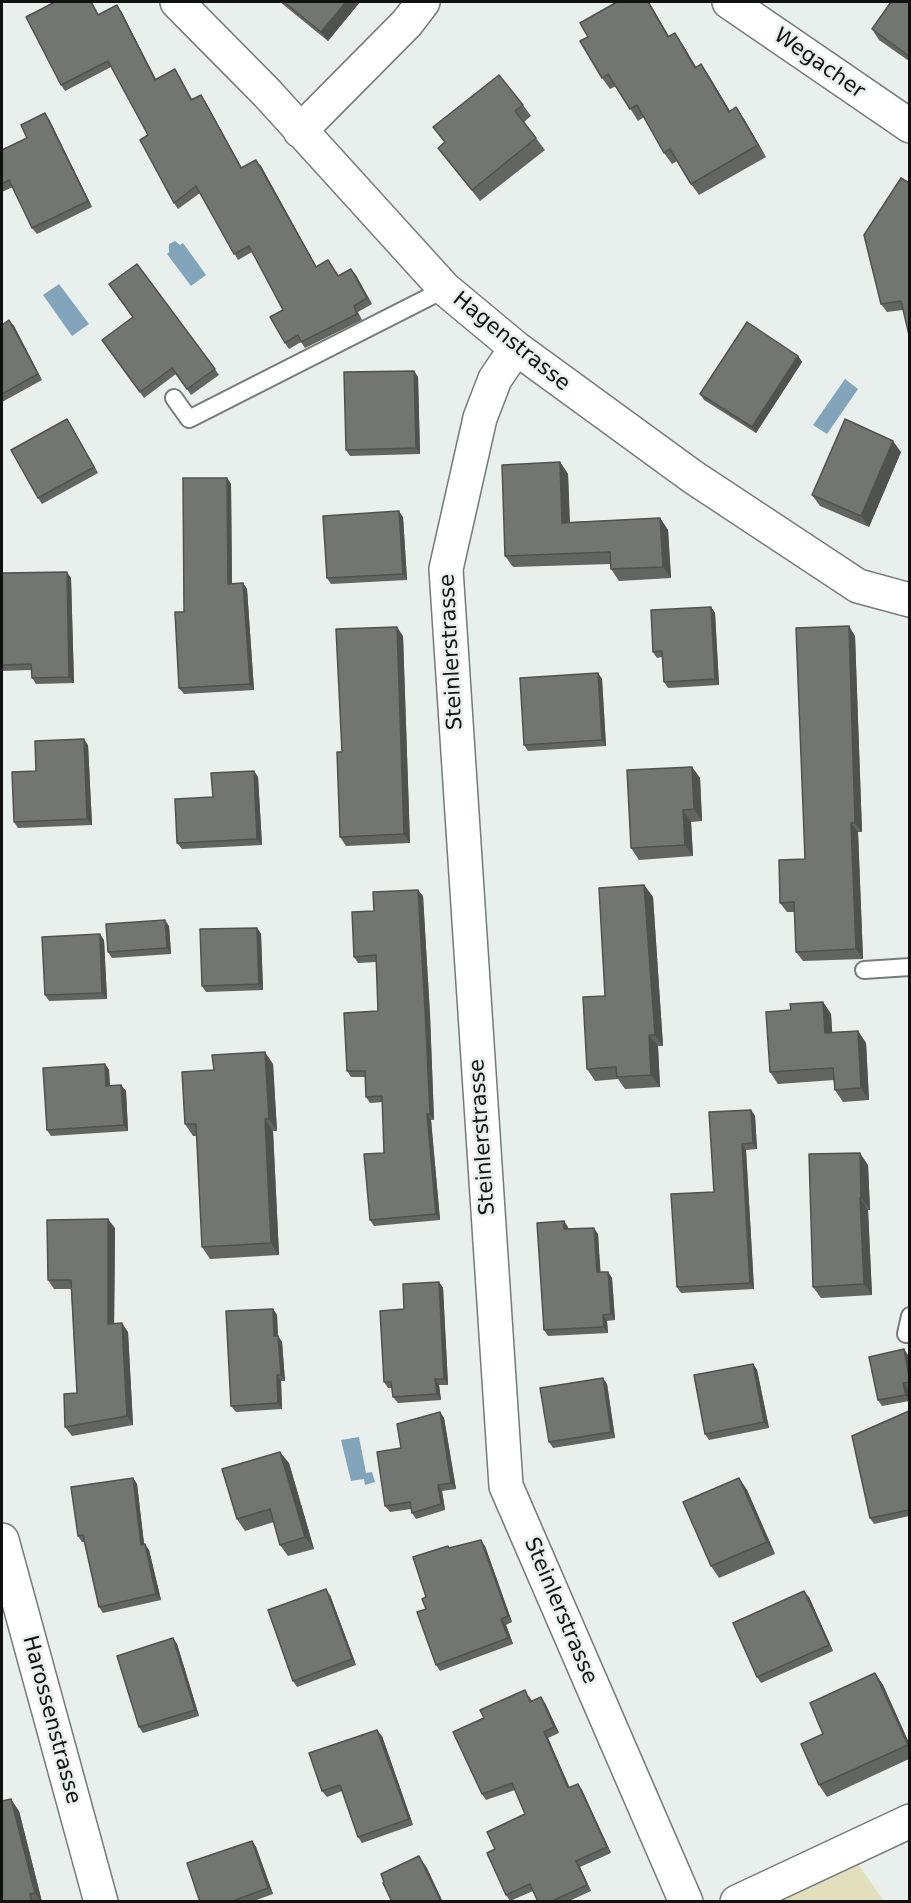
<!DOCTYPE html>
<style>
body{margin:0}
#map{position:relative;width:911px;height:1903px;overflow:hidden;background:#e9efec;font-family:"DejaVu Sans",sans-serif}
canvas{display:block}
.frame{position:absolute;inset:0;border:3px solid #101211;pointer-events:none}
</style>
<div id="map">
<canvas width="911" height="1903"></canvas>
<div class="frame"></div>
</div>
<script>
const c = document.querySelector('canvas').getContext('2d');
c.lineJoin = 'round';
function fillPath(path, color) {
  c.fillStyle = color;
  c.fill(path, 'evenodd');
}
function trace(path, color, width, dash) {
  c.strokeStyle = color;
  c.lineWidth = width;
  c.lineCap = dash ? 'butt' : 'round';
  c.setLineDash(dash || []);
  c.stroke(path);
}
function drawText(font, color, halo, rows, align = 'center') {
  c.font = font + ' "DejaVu Sans",sans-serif';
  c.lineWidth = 5;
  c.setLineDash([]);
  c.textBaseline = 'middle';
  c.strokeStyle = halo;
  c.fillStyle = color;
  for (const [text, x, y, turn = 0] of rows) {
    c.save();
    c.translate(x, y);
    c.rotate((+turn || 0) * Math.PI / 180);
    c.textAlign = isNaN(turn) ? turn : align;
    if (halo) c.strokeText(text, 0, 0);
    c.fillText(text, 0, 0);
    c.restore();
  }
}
const green = new Path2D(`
 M848,1850l36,51h-118z`);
const water = new Path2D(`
 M175,241l5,4 3,-2 23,32 -15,11 -24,-32 2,-2v-8z
 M59,284l30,40 -17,12 -29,-41z
 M845,379l13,10 -31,45 -14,-9z
 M359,1437l7,36 6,-1 3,10 -10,3 -1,-6 -13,2 -10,-41z`);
const lane = new Path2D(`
 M174,398l15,21 256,-130
 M864,970l46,-3
 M906,1334l4,-18`);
const street = new Path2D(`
 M177,2l90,91 178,196 71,59 177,129 165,109 52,14
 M729,2l181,124
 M300,131l107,-108 16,-21
 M516,348l-21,31 -15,39 -34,151 60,917 180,416
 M2,1540l99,362
 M737,1902l173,-81`);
const wall = new Path2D(`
 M55,2h37l7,13 22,-4 35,68 23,-4 13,24 9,-4 4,6 37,67 19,-2 55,100h16l6,10 13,-7 21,35 -14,8 4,8 -57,28 -4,-6 -12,7 -4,-6 -2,-33 -31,-58 -14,8 -38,-67 -22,16 -4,-6 -26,-68 -37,-68 -46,24 -4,-6z
 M280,2h80l-32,39z
 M617,2h32l20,34 6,-3 8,12 13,22 5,-3 8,12 21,35 14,8 22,38 -67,38 -8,-11 -14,-23 -5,3 -8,-11 -20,-36 -6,4 -22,-35 -6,3 -8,-11 -14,-41z
 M909,2v59l-30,-21 -7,-11z
 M523,105l8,11 -7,6 21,28 -65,51 -42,-53 7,-6 -12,-15z
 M49,119l43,88 -55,27 -5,-6 -19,-41 -11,5v-42l25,-12z
 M909,183l-6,127 -16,2 -6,-8z
 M9,320l5,6 28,54 -40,22v-77z
 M102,340l113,29 4,6 -28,20 -15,-21 -32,24z
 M798,356l4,6 -46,71 -52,-33 -4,-6z
 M414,371l4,6 2,77 -70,2 -4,-6z
 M67,419l31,54 -56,31 -4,-6z
 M901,452l-32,75 -49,-21 -8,-11z
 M560,462l8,12 2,48 90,-4 8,12 3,48 -52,3 -8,-12v-5l-98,3 -8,-11z
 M227,478l4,6 1,99h11l4,6 7,101 -70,4 -5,-6 5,-76z
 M403,517l4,63 -76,4 -4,-6z
 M2,573l69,5 3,105 -38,1 -4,-6 -1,-8 -29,1z
 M711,607l4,6 4,72 -51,3 -4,-6 -2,-25 -5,1 -4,-6z
 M403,636l7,207 -64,3 -6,-9 2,-85z
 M855,636l7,196h-4l5,127 -60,2 -7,-9 -1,-40h-8l-7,-9 25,-44z
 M598,673l4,6 4,67 -78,5 -4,-6z
 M88,745l4,80 -74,3 -4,-6 22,-51z
 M692,767l8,11 2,43 -11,1 2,34 -54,4 -8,-12z
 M254,771l4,6 4,68 -80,4 -5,-6 36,-46z
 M644,885l9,12 10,149h-5l2,41 -35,2 -7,-10 -23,2 -8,-12 18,-73z
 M423,896l7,119 4,105h-3l9,100 -66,6 -4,-6 14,-67 -1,-51 -13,1 -4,-6 -1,-20h-14l-4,-6 31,-60 -2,-49 -18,1 -4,-6 20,-46z
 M169,926l2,28 -59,4 -4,-6z
 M257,928l4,6 2,56 -57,2 -4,-6z
 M104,940l3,59 -58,2 -4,-6z
 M823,1002l8,12 1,18 26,-1 8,12 3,57 -26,2 -8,-12 -1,-10 -56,4 -8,-12 21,-62z
 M105,1064l4,6 1,16 11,-1 5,6 2,40 -77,5 -4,-6z
 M273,1064l4,67h-4l6,124 -69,4 -8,-12 -5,-111h-4l-8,-12 29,-54z
 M751,1110l4,6 2,33 -11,1 8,139 -73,4 -4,-6z
 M868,1165l2,45h-2l4,85 -51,3 -8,-11z
 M568,1227v2l30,5 2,38h8l4,6 3,42 -8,1 1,12 -60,3 -4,-6z
 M115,1228l-1,96 14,8 5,93 -61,11 -7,-9 12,-34 -6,-104h-17l-6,-9z
 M439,1282l4,6 5,97h-9l2,15 -43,3 -5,-6 -1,-9h-4l-4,-6 20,-73z
 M273,1309l4,6 1,21 4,6 3,39h-4l1,28 -46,3 -5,-6z
 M908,1355l1,8v26h-1l1,12 -27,5 -4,-6z
 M753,1364l4,6 12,58 -60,12 -4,-6z
 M607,1384l8,54 -62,10 -4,-6z
 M909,1411v105l-35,8 -4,-6z
 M440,1412l4,6 12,71 -14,2 3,19 -29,9 -4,-6 -1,-4 -21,3 -5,-6 16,-58z
 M289,1463l25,86 -26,7 -8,-11 -6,-23 -29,9 -8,-12z
 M133,1478l4,6 7,61 5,5 12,50 -58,13 -4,-6 -15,-65h-2l-4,-6z
 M739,1478l8,12 28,64 -56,24 -8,-12z
 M448,1546l2,2 35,-2 27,76 -6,3 7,19 -73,27 -4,-6 -10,-56v-12z
 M330,1595l26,70 -59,22 -4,-6z
 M809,1597l24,54 -72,32 -4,-6z
 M173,1638l4,6 22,72 -56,17 -4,-6z
 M875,1673l8,12 26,58v16l-82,38 -8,-12 4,-51z
 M529,1696l3,5 13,2 14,30 -11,5 22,50 8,-4 4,6 29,63 -31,14 11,24 -24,11h-29l-5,-11 -23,10 -4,-6 -11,-46 30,-35 -10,-24 -29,10 -4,-6 2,-76z
 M382,1736l31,89 -51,18 -4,-6 -16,-46 -15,6 -5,-6z
 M19,1811l23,91h-40z
 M252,1841l4,6 17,47 -22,8h-51z`);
const shadedWall = new Path2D(`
 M346,2h14l-32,39 -7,-9z
 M648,2h1l27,47 -8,-12z
 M117,5l4,6 38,75 -4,-6z
 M675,33l8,12 20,34 -8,-11z
 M701,64l8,12 28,47 -8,-11z
 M201,95l4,6 40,73 -4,-6z
 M736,107l8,12 22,38 -8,-12z
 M45,113l4,6 43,88 -4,-6z
 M256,160l5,6 59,107 -4,-6z
 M351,269l5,6 16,29 -5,-6z
 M9,320l5,6 28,54 -4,-6z
 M798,356l4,6 -46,71 -4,-6z
 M414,371l4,6 2,77 -4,-6z
 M67,419l4,6 27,48 -4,-6z
 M893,441l8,11 -32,75 -8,-11z
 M560,462l8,12 2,60 -8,-11z
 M227,478l4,6 1,106 -4,-6z
 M399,511l4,6 4,63 -4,-6z
 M660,518l8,12 3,48 -8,-11z
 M67,572l4,6 3,105 -5,-6z
 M243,583l4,6 7,101 -4,-6z
 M711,607l4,6 4,72 -4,-6z
 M849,626l6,10 7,196 -7,-9z
 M397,627l6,9 7,207 -6,-9z
 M598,673l4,6 4,67 -4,-6z
 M84,739l4,6 4,80 -5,-6z
 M692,767l8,11 2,43 -8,-12z
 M254,771l4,6 4,68 -5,-6z
 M683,810l8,12 2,34 -8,-11z
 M851,823l7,9 5,127 -7,-10z
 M644,885l9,12 10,149 -8,-11z
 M418,890l5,6 7,119 4,105 -4,-6z
 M165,920l4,6 2,28 -4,-6z
 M257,928l4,6 2,56 -4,-6z
 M100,934l4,6 3,59 -5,-6z
 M823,1002l8,12 2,30 -8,-11z
 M858,1031l8,12 3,57 -8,-12z
 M649,1035l9,11 2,41 -9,-12z
 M265,1052l8,12 4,67 -8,-12z
 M105,1064l4,6 1,22 -4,-6z
 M121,1085l5,6 2,40 -4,-6z
 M751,1110l4,6 2,33 -4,-6z
 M427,1114l4,6 9,100 -4,-6z
 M265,1119l8,12 6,124 -8,-12z
 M742,1144l4,6 8,139 -4,-6z
 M860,1153l8,12 2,45 -9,-12z
 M860,1198l8,12 4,85 -8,-11z
 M108,1219l7,9 -1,105 -6,-9z
 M564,1221l4,6 1,8 -5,-6z
 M594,1228l4,6 3,44 -4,-6z
 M608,1272l4,6 3,42 -4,-6z
 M439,1282l4,6 5,97 -4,-6z
 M273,1309l4,6 1,27 -4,-6z
 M603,1315l4,6 1,12 -4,-6z
 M122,1323l6,9 5,93 -6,-9z
 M278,1336l4,6 3,39 -4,-6z
 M904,1349l4,6 1,8v14z
 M753,1364l4,6 12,58 -5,-6z
 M277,1375l4,6 1,28 -4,-6z
 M603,1378l4,6 8,54 -4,-6z
 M435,1379l4,6 2,15 -4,-6z
 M903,1383l5,6 1,11 -3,-5z
 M440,1412l4,6 12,71 -5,-6z
 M280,1452l9,11 25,86 -9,-12z
 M133,1478l4,6 8,67 -4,-6z
 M739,1478l8,12 28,64 -8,-12z
 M438,1485l4,6 3,19 -4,-6z
 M481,1540l4,6 27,76 -4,-6z
 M145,1544l4,6 12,50 -5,-6z
 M326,1589l4,6 26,70 -4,-6z
 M804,1591l5,6 24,54 -4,-6z
 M501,1619l5,6 7,19 -5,-6z
 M173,1638l4,6 22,72 -4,-6z
 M875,1673l8,12 26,58v5z
 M541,1697l4,6 14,30 -5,-6z
 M377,1730l5,6 31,89 -4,-6z
 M544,1732l4,6 24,56 -4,-6z
 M578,1784l4,6 29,63 -4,-6z
 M11,1799l8,12 23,91h-1l-6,-9z
 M252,1841l4,6 17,47 -5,-6z
 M419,1856l8,12 16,34h-2z
 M576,1861l4,6 11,24 -4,-6z`);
const building = new Path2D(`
 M55,2h36l7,13 19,-10 38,75 20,-11 16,31 10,-5 40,73 15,-8 60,107 12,-7 10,16 13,-7 16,29 -13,8 3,8 -56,28 -3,-7 -13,8 -15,-26 13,-7 -34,-64 -15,8 -38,-68 -22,17 -34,-63 8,-5 -40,-74 -47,24 -35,-68z
 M284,2h62l-25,30z
 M617,2h31l20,35 7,-4 20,35 6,-4 28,48 7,-5 22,38 -67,39 -21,-35 -6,4 -27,-48 -7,4 -22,-35 -6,4 -22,-37 8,-4 -8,-14z
 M891,2h18v54l-37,-27z
 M499,75l24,30 -8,6 21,27 -64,52 -34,-42 7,-6 -12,-15z
 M45,113l43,88 -56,27 -23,-48 -7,4v-34l25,-12 -6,-13z
 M901,178l8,5v152l-8,-34 -20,3 -17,-69z
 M137,264l78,105 -28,20 -15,-21 -32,24 -38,-52 31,-23 -24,-33z
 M9,320l29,54 -36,20v-69z
 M747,322l51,34 -46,71 -52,-33z
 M414,371l2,77 -70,2 -2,-78z
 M67,419l27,48 -56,31 -27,-48z
 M845,419l48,22 -32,75 -49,-21z
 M560,462l2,61 98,-5 3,49 -52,2 -1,-17 -105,4 -3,-91z
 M183,478h44l1,106 15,-1 7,101 -71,4 -4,-76h9z
 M399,511l4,63 -76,4 -4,-62z
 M67,572l2,105 -37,1 -1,-14 -29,1v-92z
 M711,607l4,72 -51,3 -2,-31 -9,1 -2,-42z
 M849,626l6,197h-4l5,126 -60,3 -2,-50 -14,1 -1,-43 26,-1 -9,-231z
 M397,627l7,207 -64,3 -3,-85h5l-6,-123z
 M598,673l4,67 -78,5 -4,-67z
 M84,739l3,80 -73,3 -2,-50 24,-1 -1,-30z
 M692,767l2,42 -11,1 2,35 -54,3 -4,-78z
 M254,771l3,68 -80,4 -2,-44 38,-2 -2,-24z
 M644,885l11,150h-6l2,40 -34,2 -1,-10 -29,2 -4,-72 22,-1 -6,-108z
 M418,890l7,119 5,105h-3l9,100 -66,6 -6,-66 20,-1 -2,-57 -16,1 -1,-26h-18l-3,-58 34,-2 -2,-56 -22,2 -2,-45 22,-1 -1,-19z
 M165,920l2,28 -59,4 -2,-28z
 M257,928l2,56 -57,2 -2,-57z
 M100,934l2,59 -57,2 -3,-58z
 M823,1002l2,31 33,-2 3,57 -26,2 -2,-22 -63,4 -4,-60 25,-2 -1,-6z
 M265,1052l4,67h-4l6,124 -69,4 -6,-123h-11l-3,-52 32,-2 -2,-15z
 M105,1064l1,22 15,-1 3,40 -77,5 -4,-62z
 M751,1110l2,33 -11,1 8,139 -73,4 -6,-93 43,-2 -5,-80z
 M860,1153l1,45h-1l4,86 -51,3 -4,-133z
 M108,1219v105l14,-1 5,93 -62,11 -1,-33 13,-1 -6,-113h-23l-1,-60z
 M564,1221v8l30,-1 3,44h11l3,42 -8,1 1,12 -60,3 -7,-107z
 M439,1282l5,97h-9l2,15 -44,3 -2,-15h-7l-4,-71 24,-2 -1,-25z
 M273,1309l1,27h4l3,39h-4l1,28 -47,3 -5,-95z
 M904,1349l5,28v5l-6,1 3,12 -28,5 -9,-43z
 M753,1364l11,58 -59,12 -11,-59z
 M603,1378l8,54 -62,10 -9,-54z
 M909,1411v99l-39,8 -18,-82z
 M440,1412l11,71 -13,2 3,19 -29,9 -2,-11 -25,4 -8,-54 24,-4 -4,-24z
 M280,1452l25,85 -25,8 -10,-36 -33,10 -15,-50z
 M133,1478l8,67 4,-1 11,50 -57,13 -16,-72 -5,1 -7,-49z
 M739,1478l28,64 -56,24 -28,-64z
 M481,1540l27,76 -7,3 7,19 -72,27 -19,-53 9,-3 -4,-10 4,-2 -13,-40 35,-11 1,2z
 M326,1589l26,70 -59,22 -25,-71z
 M804,1591l25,54 -72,32 -24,-54z
 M173,1638l22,72 -56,17 -22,-71z
 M875,1673l33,72 -89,40 -18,-41 22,-10 -13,-31z
 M525,1690l5,12 11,-5 13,30 -10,5 24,56 10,-4 29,63 -31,14 11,24 -37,17h-12l-8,-18 -24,11 -19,-42 8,-4 -8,-17 38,-18 -13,-31 -30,11 -29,-62 31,-14 -4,-8z
 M377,1730l32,89 -51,18 -18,-52 -18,6 -13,-38z
 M11,1799l24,94 -5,1 2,8h-30v-101z
 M252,1841l16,47 -38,14h-30l-13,-39z
 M419,1856l22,46h-49l-9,-19 1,-1 -3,-8z`);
const streetNames = [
 ["Wegacher",819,64,35],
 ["Hagenstrasse",511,342,39],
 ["Steinlerstrasse",452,652,-93],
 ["Steinlerstrasse",483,1137,-94],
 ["Steinlerstrasse",560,1611,67],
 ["Harossenstrasse",51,1720,75]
];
fillPath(green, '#e2dfbc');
fillPath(water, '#82a5bc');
trace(lane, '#767c7a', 20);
trace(street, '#767c7a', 36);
trace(lane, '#fff', 16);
trace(street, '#fff', 33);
fillPath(wall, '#626561');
fillPath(shadedWall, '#50524f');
fillPath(building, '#727571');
trace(building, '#50524f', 1.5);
drawText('21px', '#101211', '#e9efec', streetNames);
</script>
